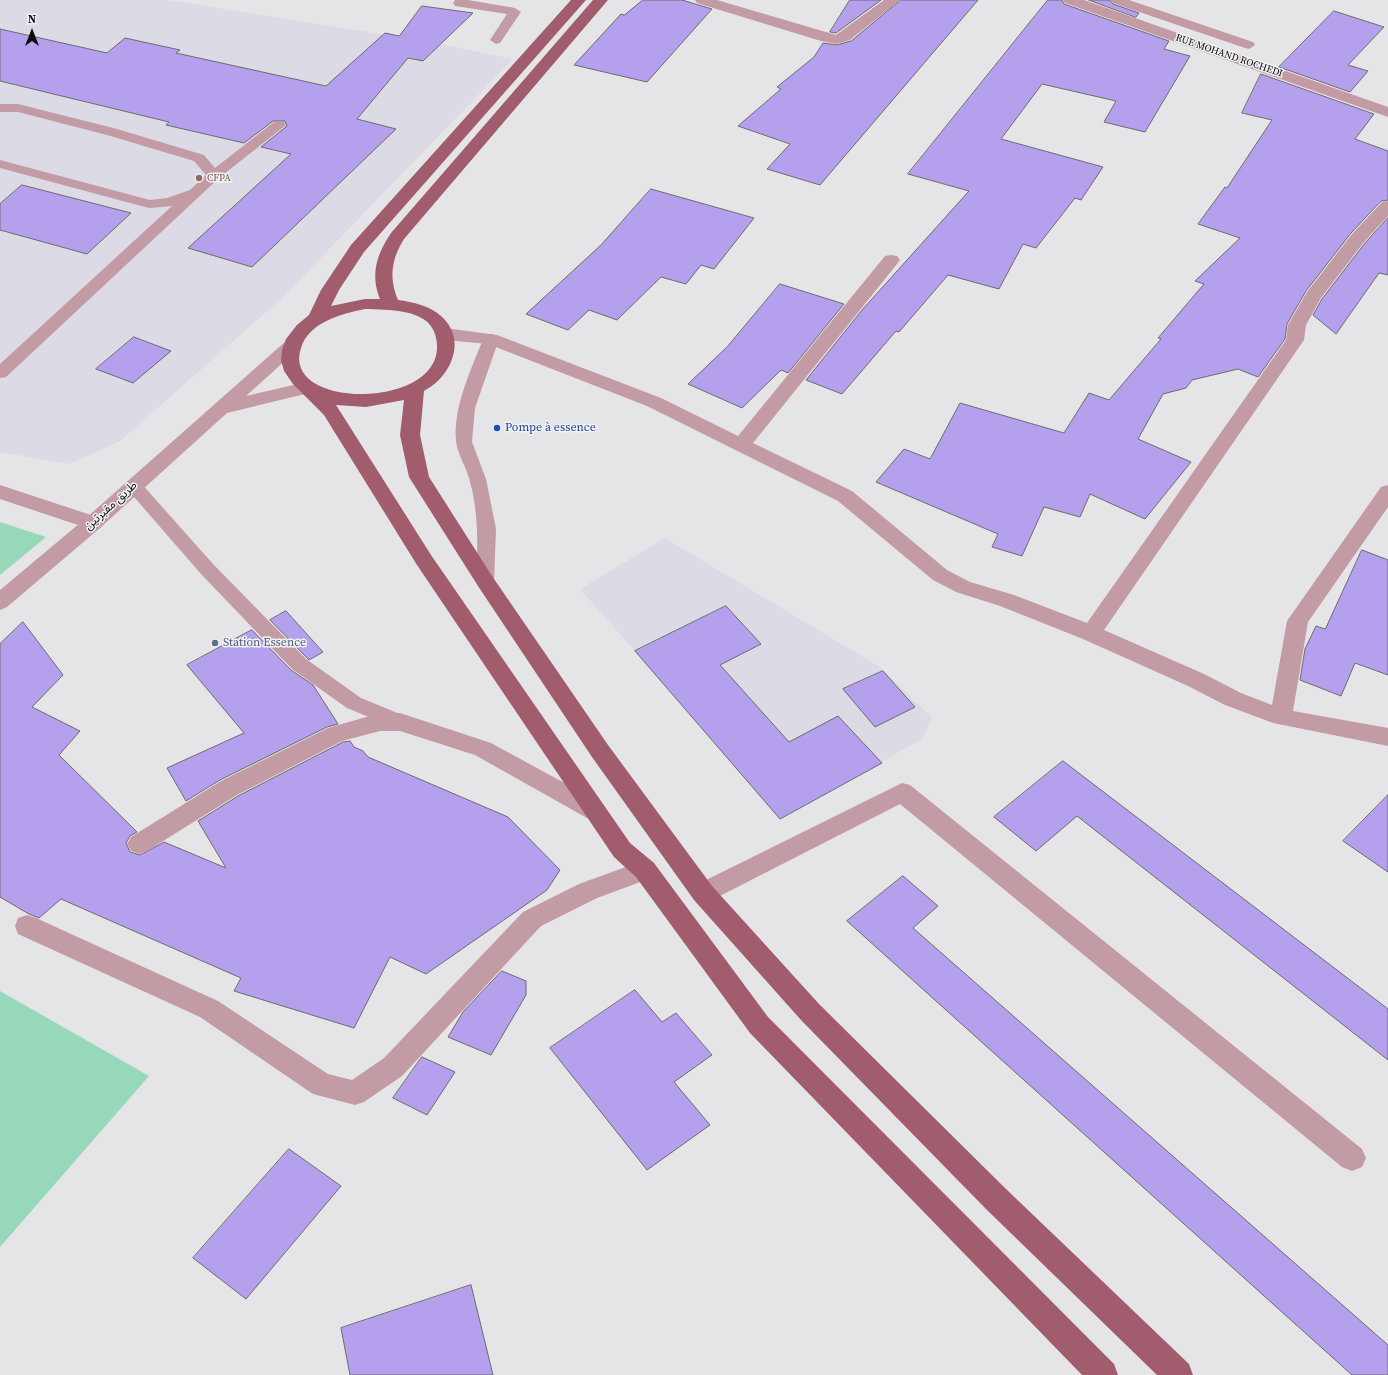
<!DOCTYPE html>
<meta charset="utf-8">
<style>
body{margin:0}
#map{position:relative;width:1388px;height:1375px;overflow:hidden;background:#e5e4e7;font-family:"Source Serif 4",serif}
canvas{display:block}
.north{position:absolute;left:12px;top:12px;width:40px;height:40px;-webkit-text-stroke:3px #f2f1f5;paint-order:stroke;rotate:0deg;font-size:11px;font-weight:700;line-height:16px;text-align:center;color:#0c0c0d}
.north::after{content:'';display:block;margin:auto;width:14px;height:18px;background:#0c0c0d;clip-path:polygon(50% 0,100% 100%,50% 72%,0 100%)}
</style>
<div id="map">
<canvas width="1388" height="1375"></canvas>
<div class="north">N</div>
</div>
<script>
const c = document.querySelector('canvas').getContext('2d');
c.lineJoin = 'round';
function fillPath(path, color) {
  c.fillStyle = color;
  c.fill(path, 'evenodd');
}
function trace(path, color, width, dash) {
  c.strokeStyle = color;
  c.lineWidth = width;
  c.lineCap = dash ? 'butt' : 'round';
  c.setLineDash(dash || []);
  c.stroke(path);
}
function drawText(font, color, halo, rows, align = 'center') {
  c.font = font + ' "Source Serif 4","Noto Sans Arabic",serif';
  c.lineWidth = 3;
  c.setLineDash([]);
  c.textBaseline = 'middle';
  c.strokeStyle = halo;
  c.fillStyle = color;
  for (const [text, x, y, turn = 0] of rows) {
    c.save();
    c.translate(x, y);
    c.rotate((+turn || 0) * Math.PI / 180);
    c.textAlign = isNaN(turn) ? turn : align;
    if (halo) c.strokeText(text, 0, 0);
    c.fillText(text, 0, 0);
    c.restore();
  }
}
const built = new Path2D(`
 M0,0h168l262,42 83,17 -231,239 -162,143 -51,23 -69,-12z
 M665,538l215,129 52,51 -10,21 -142,80 -145,-168 -55,-62z`);
const green = new Path2D(`
 M0,522l46,15 -46,38z
 M0,991l149,85 -149,171z`);
const building = new Path2D(`
 M643,0h39l30,9 -65,73 -73,-17 47,-51 3,1z
 M850,0h31l-45,33 -6,-1z
 M901,0h77l-158,185 -53,-16 23,-25 -52,-18 43,-37 -4,-2 37,-30 9,-14 14,2 14,-4z
 M1048,0h14l2,4 105,37 -5,8 26,7 -45,76 -41,-10 12,-21 -74,-17 -41,55 102,28 -22,33 -6,-2 -39,50 -13,-4 -24,45 -51,-14 -49,57 -3,-1 -54,63 -36,-14 56,-70 107,-119 -61,-17z
 M1089,0h21l3,4 26,9 -3,4z
 M422,6l51,7 -50,48 -15,-3 -51,61 39,10 -144,138 -64,-19 103,-94 -30,-7 26,-21 -2,-5h-12l-29,22 -78,-18 3,-3 -169,-41v-52l107,24 18,-15 55,12 -4,3 150,33 59,-53 14,3z
 M1334,11l50,16 -36,38 20,6 -18,21 -71,-25z
 M1261,74l113,40 -19,25 33,12v49l-7,1 -30,32 -45,58 -19,33 -2,15 -27,38 -20,-8 -46,11 -6,8 -23,6 -25,45 53,23 -46,57 -55,-25 -10,23 -36,-10 -22,49 -30,-9 6,-13 -122,-52 28,-33 26,10 30,-56 104,30 25,-40 20,7 52,-61 -3,-1 46,-54 -9,-3 45,-43 -42,-14 27,-37 2,1 45,-68 -30,-7z
 M22,185l109,28 -44,41 -87,-24v-26z
 M651,189l103,29 -40,51 -13,-4 -15,19 -25,-7 -44,43 -28,-10 -21,20 -42,-16 75,-69z
 M1388,218v57l-9,-2 -43,61 -23,-19 9,-16 43,-56z
 M780,284l64,20 -56,69 -7,-3 -39,38 -54,-24 39,-37z
 M134,337l37,14 -38,32 -37,-14z
 M1362,550l26,10v115l-33,-12 -14,33 -41,-16 5,-31 11,-23 9,3z
 M726,606l35,38 -41,21 69,77 49,-26 44,47 -102,56 -145,-168z
 M286,611l37,41 -14,8 -39,-40z
 M23,622l40,53 -31,32 48,24 -21,24 78,77 -7,4 -4,7 4,9 10,3 24,-13 62,26 -28,-47 40,-25 105,-54 7,-1 4,6 9,4 5,6 140,60 52,53 -13,20 -121,84 -36,-17 -36,71 -120,-37 7,-13 -180,-79 -22,19 -10,-4 -29,-17v-253z
 M252,630l39,40 22,15 25,39 -11,3 -107,53 -34,21 -19,-33 77,-35 -57,-68z
 M883,671l32,36 -40,20 -32,-38z
 M1063,761l325,248v51l-311,-244 -41,35 -42,-34z
 M1388,795v77l-45,-31z
 M903,876l35,30 -25,22 475,417v30h-36l-505,-454z
 M502,971l24,10v14l-35,60 -43,-18 15,-25z
 M635,990l27,32 14,-9 36,42 -38,27 36,43 -63,45 -97,-122z
 M422,1057l33,15 -28,43 -34,-17z
 M289,1149l52,37 -95,113 -53,-41z
 M471,1285l22,90h-143l-9,-47z`);
const service = new Path2D(`
 M455,0h13l47,8 6,4 -21,31 -4,1 -6,-4 17,-26 -52,-8 -2,-3z
 M1111,0h18l124,42 2,3 -6,4 -4,-1 -132,-45z
 M0,104h18l99,25 87,26 11,13 59,-46h10l2,3 -67,53 -213,199 -6,1v-14l172,-158 -22,2 -5,-1 -145,-39v-8l150,40 17,-2 23,-8 16,-15 -12,-14 -87,-26 -89,-23h-18z
 M491,334l6,2 2,3 -24,69 -3,34 14,37 10,50 -2,52 -3,5 -6,2 -6,-2 -3,-5c2,-35 3,-69 -7,-103 -3,-11 -12,-25 -13,-37 -3,-34 15,-71 27,-102l2,-3z
 M134,480l6,2 73,82 93,95 55,39 46,19 3,5 -3,5 -7,3 -53,-22 -55,-39 -91,-95 -73,-84 -3,-4 3,-4z`);
const minor = new Path2D(`
 M695,0h22l119,35 48,-35h16l-50,40 -13,4 -16,-3 -124,-38z
 M1063,0h21l304,107v10l-323,-114z
 M1388,201v15l-24,26 -43,56 -15,27 -2,15 -200,290 100,44 37,19 31,12 15,-84 94,-134 7,-2v22l-80,115 -15,89 95,17v18l-115,-23 -48,-18 -37,-19 -105,-47 -83,-33 -44,-14 -23,-12 -95,-79 -191,-95 -159,-62 -43,-4 -6,-2 -3,-4 3,-4 6,-2 52,7 164,63 77,38 147,-180 6,-1 6,1 3,4 -3,4 -144,179 99,48 95,79 23,12 44,13 73,28 199,-283 2,-15 19,-33 45,-58 30,-32z
 M0,485l100,33 3,5 -3,5 -7,2 -93,-31z
 M380,713h20l91,30 112,61 4,7 -4,7 -8,3 -8,-3 -112,-63 -75,-24h-20l-38,10 -105,54 -90,56 -8,3 -8,-3 -4,-7 4,-7 90,-56 107,-53z
 M902,783l8,2 452,364 4,9 -4,9 -10,4 -10,-4 -442,-363 -188,96 -9,3 -9,-3 -3,-7 3,-7z
 M645,860l9,3 3,7 -3,7 -57,21 -56,28 -139,150 -38,26 -9,3 -42,-11 -113,-77 -182,-83 -3,-8 3,-8 9,-3 9,3 182,83 110,73 24,6 32,-22 139,-146 56,-28z`);
const tertiary = new Path2D(`
 M292,339l6,2 3,4 -3,4 -52,47 60,-14 7,2 2,4 -2,4 -86,21 -127,115 -93,79 -7,3v-20l86,-72 200,-177z`);
const primary = new Path2D(`
 M571,0h15l-222,252 -25,38 -8,16 34,-7h15c-10,-25 -3,-45 11,-66l202,-233h15l-204,239c-13,21 -15,39 -6,61 15,2 32,6 43,16 27,24 10,61 -17,75l-4,44 9,42 63,99 116,169 104,141 107,118 187,185 183,175 4,11h-36l-171,-166 -185,-189 -107,-120 -102,-143 -114,-171 -69,-109 -9,-42 4,-35 -38,7 -30,-2 95,150 199,288 24,20 114,154 346,347 4,11h-36l-332,-342 -114,-156 -22,-20 -197,-292 -93,-150 -31,-31 -9,-13 -3,-11 1,-10 4,-11 11,-14 12,-10 12,-25 30,-45zM365,309c22,1 62,-1 70,25 23,76 -156,79 -134,14 8,-26 40,-34 64,-39z`);
const markers = [
 [199,178,4,"#8d6e63"],
 [497,428,4,"#1a4fb4"],
 [215,643,4,"#5c6f8a"]
];
const farStreetnames = [
 ["RUE MOHAND ROCHEDI",1229,56,19]
];
const farEducationnames = [
 ["CFPA",207,178]
];
const transitNames = [
 ["Pompe à essence",505,428]
];
const streetNames = [
 ["طريق مقبرتين",111,506,-42]
];
const serviceNames = [
 ["Station Essence",223,643]
];
fillPath(built, '#dcdae5');
fillPath(green, '#98d8ba');
fillPath(building, '#b4a0ec');
trace(building, '#6c6b6e', 1);
fillPath(service, '#c39ba4');
fillPath(minor, '#c39ba4');
fillPath(tertiary, '#c39ba4');
fillPath(primary, '#a15c6e');
for (const [x, y, r, color] of markers) {
  const dot = new Path2D();
  dot.arc(x, y, r, 0, 2 * Math.PI);
  c.fillStyle = color;
  c.fill(dot);
  trace(dot, '#f2f1f5', 1.5);
}
drawText('10px', '#0c0c0d', '#f2f1f5', farStreetnames);
drawText('10px', '#785e54', '#f2f1f5', farEducationnames, 'left');
drawText('12px', '#164399', '#f2f1f5', transitNames, 'left');
drawText('12px', '#0c0c0d', '#f2f1f5', streetNames);
drawText('12px', '#4e5e75', '#f2f1f5', serviceNames, 'left');
</script>
